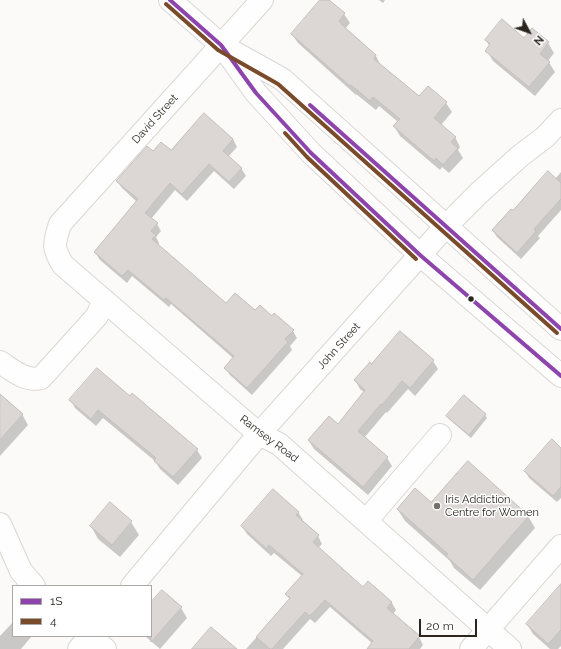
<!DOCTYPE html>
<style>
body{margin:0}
#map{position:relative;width:561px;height:649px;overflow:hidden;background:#fcfaf8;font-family:Raleway,sans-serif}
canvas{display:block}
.legend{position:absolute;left:12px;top:585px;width:140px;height:52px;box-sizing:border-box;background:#fff;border:1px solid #aaa8a5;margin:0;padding:5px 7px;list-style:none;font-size:12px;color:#2a251e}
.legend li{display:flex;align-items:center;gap:8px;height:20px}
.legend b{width:20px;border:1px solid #aaa8a5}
.north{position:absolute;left:509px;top:12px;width:40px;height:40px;-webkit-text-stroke:3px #fff;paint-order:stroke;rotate:131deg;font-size:11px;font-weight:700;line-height:16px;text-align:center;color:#2a251e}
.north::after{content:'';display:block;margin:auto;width:14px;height:18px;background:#2a251e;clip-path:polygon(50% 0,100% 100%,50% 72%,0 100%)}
.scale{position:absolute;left:419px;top:619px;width:58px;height:18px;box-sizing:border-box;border:2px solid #2a251e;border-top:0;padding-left:5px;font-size:12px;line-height:14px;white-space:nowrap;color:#2a251e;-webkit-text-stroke:3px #fff;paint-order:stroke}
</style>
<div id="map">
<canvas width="561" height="649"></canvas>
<ul class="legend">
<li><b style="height:5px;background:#8e44ad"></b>1S</li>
<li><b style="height:5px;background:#7a4b2a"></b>4</li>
</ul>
<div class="north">N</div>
<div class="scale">20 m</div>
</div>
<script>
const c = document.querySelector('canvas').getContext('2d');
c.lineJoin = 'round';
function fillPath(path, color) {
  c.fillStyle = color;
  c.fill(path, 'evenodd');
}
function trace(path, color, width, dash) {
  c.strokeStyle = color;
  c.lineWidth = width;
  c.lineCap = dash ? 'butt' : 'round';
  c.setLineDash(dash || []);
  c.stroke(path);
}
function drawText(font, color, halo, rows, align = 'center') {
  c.font = font + ' Raleway,sans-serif';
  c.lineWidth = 3;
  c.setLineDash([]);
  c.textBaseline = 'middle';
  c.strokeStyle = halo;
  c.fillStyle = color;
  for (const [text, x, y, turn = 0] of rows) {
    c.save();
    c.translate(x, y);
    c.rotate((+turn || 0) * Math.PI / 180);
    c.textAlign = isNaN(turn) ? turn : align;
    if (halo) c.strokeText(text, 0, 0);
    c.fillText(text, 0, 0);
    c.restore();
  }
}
const shadow = new Path2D(`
 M326,0h2l16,14 6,9 -5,6 31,27 5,10 38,31 9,-10 18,16 6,9 -11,13 14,12 5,10 -2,3 5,8 -14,15 -7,-6 -2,3 -40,-34 -6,-10 4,-4 -19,-16 -3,4 -20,-16v1l-58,-52 -6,-9z
 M379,0h6l-2,3z
 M532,29l16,14 6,10 -6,8 7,11 -20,24 -42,-35 -6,-10 3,-4 -4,-7 38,-1z
 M204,114l29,25 4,8 -9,10 13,11 5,8 -12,13 -20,-18 -27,30 -12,-11 -24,29 6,5 4,7 -5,6 3,6 -1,2 68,60 46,12 21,14 4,7 -7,8 2,4 -40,45 -22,-20 -5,-7 8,-10 -62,-54 -2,3 -37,-31 -5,7 -27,-23 -5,-8 42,-50 -15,-14 -5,-7 36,-29h18z
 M561,172v38l-23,26 2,2 -19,21 -24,-22 -4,-6 20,-19 42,-33z
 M433,361l5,8 -23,27 -7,-7 -21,24 -1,-1 -22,26 23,20 5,8 -24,29 -54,-46 -5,-8 29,-16 27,-32 -5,-4 -5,-9 17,-15z
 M0,395l22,19 6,11 -28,31z
 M132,395l65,55 5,8 -24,27 -18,-16 -5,-8 -52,-43 -7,8 -21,-18 -4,-8 59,-3z
 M485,415l2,3 -16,20 -22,-19 -2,-3z
 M561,449v49l-4,4 -28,-24 -4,-7z
 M431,504l97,12 7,12 -55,62 -26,-22 -4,-7 -45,-40 -7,-11z
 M298,512l5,8 -1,2 16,14 4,8 -4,4 45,40 5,-5 24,20 4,7 -3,4 26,23 4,8 -3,4h-52l5,-5 -43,-37 -15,16 -5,-4 -27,30h-37l44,-49 -4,-6 16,-18 -28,-23 -3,3 -24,-22 -5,-8z
 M131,522l8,13 -19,22 -22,-18 -7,-13z
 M162,591l19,17 6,10 -27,31 -15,-13h6v-32z
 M561,591v55l-3,3h-8l-17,-15 -6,-10z
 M13,622v14h19l-11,13h-21v-13z`);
const building = new Path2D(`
 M320,0h9l16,13 -6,8 2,2v1l35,31 -2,4 45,37 9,-10 19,16 -13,16 22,19 -5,5 7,6 -15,17 -7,-7 -2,3 -41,-35 7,-7 -27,-22 -3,4 -19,-16 -1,1 -59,-52z
 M502,19l22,19 8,-10 17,14 -9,12 10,8 -21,25 -44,-36 5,-7 -5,-4z
 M204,113l29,26 -10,12 19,17 -13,14 -20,-18 -27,30 -12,-11 -25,30 13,10 -7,8 5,4 -4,4 74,64 9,-10 20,17 5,-5 12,11 2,-3 20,17 -9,9 3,3 -41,46 -23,-20 10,-12 -68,-58 -2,2 -36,-30 -6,6 -28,-24 44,-53 -22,-18 31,-35 6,5 8,-9 10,8z
 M548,171l13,12v16l-27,30 2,2 -19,22 -25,-23 19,-21 2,1z
 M400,331l34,29 -24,28 -8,-7 -20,24 -1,-1 -23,27 30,26 -25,30 -55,-47 21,-24 9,8 27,-34 -11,-10 16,-18 1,2z
 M97,368l33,28 2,-3 66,56 -25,28 -19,-16 2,-3 -58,-48 -7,9 -22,-19z
 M0,394l23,20 -23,26z
 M464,395l22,19 -17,21 -23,-19z
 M552,439l9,9v39l-8,9 -29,-25z
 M468,461l61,55 -56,64 -27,-24 2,-2 -51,-45 18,-21 16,14z
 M273,489l26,23 -3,3 23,20 -6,7 50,45 5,-6 24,21 -5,6 33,28 -11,13h-42l6,-8 -48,-41 -15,16 -5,-4 -33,37h-2l-14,-12 34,-39 -5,-4 18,-20 -34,-29 -2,4 -26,-23z
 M110,502l22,19 -20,24 -22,-19z
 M561,584v46l-13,14 -22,-20z
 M162,590l20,17 -31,35v-40z
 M211,627l26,22h-45z`);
const minor = new Path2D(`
 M262,0l-202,224c-6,20 -8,23 3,41l196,169 20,10 231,205
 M0,362c12,8 26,20 41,16l56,-62 7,-16
 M366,521l74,-86
 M0,524l21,47 13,15
 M132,586l127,-152 187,-208 33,-33 41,-37 25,-19 16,-17
 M79,649l11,-13 15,13
 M471,649l90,-103`);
const major = new Path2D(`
 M170,0l51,45 61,34 279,250
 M226,51l30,42 55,60 109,102 141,121`);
const bus1 = new Path2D(`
 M170,0l51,45 35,48 55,60 109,102 141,121
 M310,105l251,224`);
const bus2 = new Path2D(`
 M166,4l52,46 60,34 279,249
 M285,133l22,24 109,102`);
const markers = [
 [471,299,3.5,"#2a251e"],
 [437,506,4,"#74706a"]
];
const streetNames = [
 ["David Street",155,119,-48],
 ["John Street",339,346,-48],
 ["Ramsey Road",269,439,37]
];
const poiNames = [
 ["Iris Addiction",445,500],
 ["Centre for Women",445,513]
];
fillPath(shadow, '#0003');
fillPath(building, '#dcd7d4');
trace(building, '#c4bfbc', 1);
trace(minor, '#dad7d2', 24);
trace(major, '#dad7d2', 24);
trace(minor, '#fffefe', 22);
trace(major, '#fffefe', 22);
trace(bus1, '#8e44ad', 4);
trace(bus2, '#7a4b2a', 4);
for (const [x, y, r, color] of markers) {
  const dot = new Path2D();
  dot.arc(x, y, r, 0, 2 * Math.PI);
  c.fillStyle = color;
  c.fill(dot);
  trace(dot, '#fff', 1.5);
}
drawText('11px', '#2a251e', '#fff', streetNames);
drawText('11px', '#2a251e', '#fff', poiNames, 'left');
</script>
